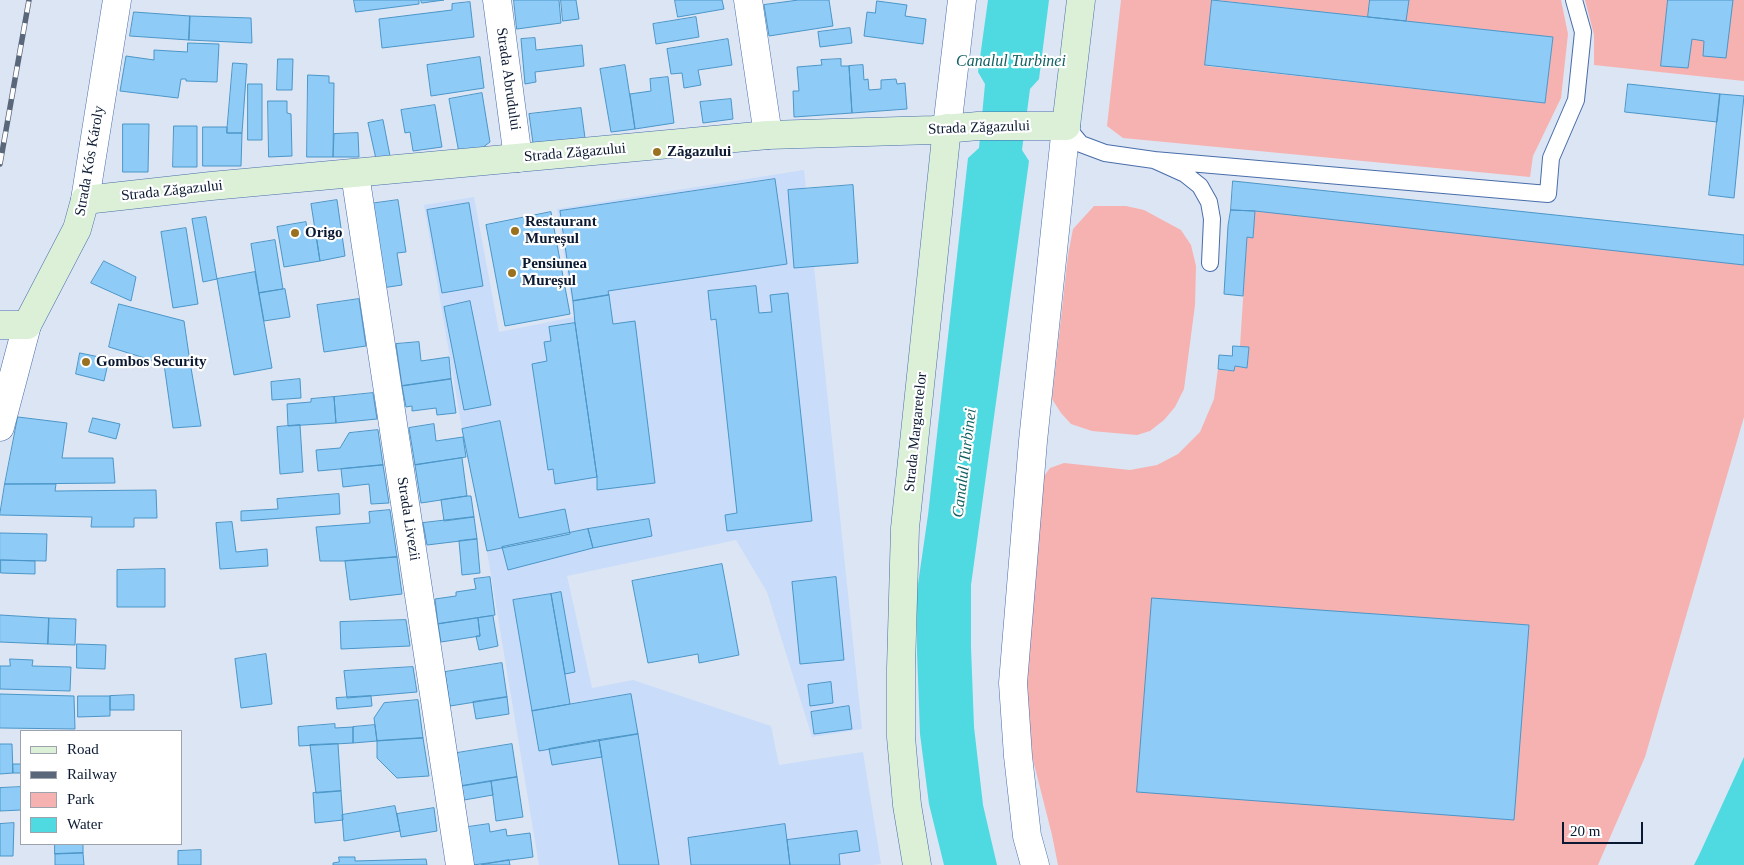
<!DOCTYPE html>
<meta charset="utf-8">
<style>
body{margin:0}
#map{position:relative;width:1744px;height:865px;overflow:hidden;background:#dce5f3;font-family:"Times New Roman",serif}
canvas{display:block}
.legend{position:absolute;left:20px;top:730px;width:162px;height:115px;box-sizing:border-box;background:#fff;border:1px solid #9da3ad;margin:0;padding:6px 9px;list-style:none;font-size:15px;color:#0a1931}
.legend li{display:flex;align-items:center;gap:10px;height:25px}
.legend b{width:25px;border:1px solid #9da3ad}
.scale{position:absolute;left:1562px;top:822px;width:81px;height:22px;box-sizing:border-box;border:2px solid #0a1931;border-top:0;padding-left:6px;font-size:15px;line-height:18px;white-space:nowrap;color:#0a1931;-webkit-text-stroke:4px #fff;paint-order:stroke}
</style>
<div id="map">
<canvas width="1744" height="865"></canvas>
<ul class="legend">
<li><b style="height:6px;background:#dbf0d6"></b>Road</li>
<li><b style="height:6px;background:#5a677b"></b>Railway</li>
<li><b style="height:14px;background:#f6b2b1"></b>Park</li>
<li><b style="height:14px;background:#4fd9e0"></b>Water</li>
</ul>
<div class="scale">20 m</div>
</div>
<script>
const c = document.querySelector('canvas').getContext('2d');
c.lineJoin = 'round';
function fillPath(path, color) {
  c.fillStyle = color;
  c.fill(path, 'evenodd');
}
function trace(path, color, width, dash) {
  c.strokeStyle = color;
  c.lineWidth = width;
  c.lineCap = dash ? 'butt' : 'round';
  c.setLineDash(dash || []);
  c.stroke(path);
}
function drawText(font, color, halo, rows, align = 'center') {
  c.font = font + ' "Times New Roman",serif';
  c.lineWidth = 4.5;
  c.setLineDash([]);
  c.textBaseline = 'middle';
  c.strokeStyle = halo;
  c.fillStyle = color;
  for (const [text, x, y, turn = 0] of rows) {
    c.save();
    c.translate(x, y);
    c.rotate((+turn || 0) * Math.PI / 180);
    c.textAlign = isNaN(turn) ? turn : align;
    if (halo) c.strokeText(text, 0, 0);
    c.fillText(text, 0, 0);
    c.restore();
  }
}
const built = new Path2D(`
 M804,170l58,559 -50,8 -45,-145 -31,-52 -169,36 25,112 41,-8 138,46 8,39 84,-13 18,112 -8,1h-334l-52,-314 -25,-122 -38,-224 50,-8 25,135 75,-15 -17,-108z`);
const green = new Path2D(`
 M1121,0h91l-6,66 339,37 8,-66 -147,-16 3,-21h152l7,34 -7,64 -28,58 -3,21 -407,-39 -16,-12z
 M1216,0h154l-2,17z
 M1585,0h159v81l-150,-16v-30z
 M1094,206h32l18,4 37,20 10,15 5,21 -1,39 -11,84 -9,18 -11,13 -14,11 -13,4 -45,-4 -21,-7 -10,-11 -9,-14 16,-144 5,-26z
 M1255,211l489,52v154l-99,340 -47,108h-540l-6,-30 -21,-83 -7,-69 17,-203 9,-12 14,-5 66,7 27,-5 21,-11 22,-22 14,-33 4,-30 16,2 1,-5 12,2 2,-20 -9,-2 7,-109h6z`);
const water = new Path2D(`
 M988,0h61l-10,79 -9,10 -8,61 7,11 -58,424v62l3,80 9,78 14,60h-53l-15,-61 -9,-70 -3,-82v-61l11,-76 40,-357 11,-10 6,-64 -7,-12z
 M1744,757v108h-50l6,-12z`);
const building = new Path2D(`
 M354,0h65v4l-63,8z
 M421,0h23l-22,3z
 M514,0h45l2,23 -44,6z
 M561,0h15l3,19 -16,2z
 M675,0h47l2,9 -46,8z
 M799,0h30l4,26 -64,10 -5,-31z
 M1212,0l341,37 -8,66 -340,-38z
 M1370,0h39l-3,21 -38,-4z
 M1668,0h65l-7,58 -23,-2 1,-15 -12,-2 -4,29 -27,-2z
 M877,1l30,4 -2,11 21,3 -3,25 -59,-8 3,-24 8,1z
 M470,2l4,35 -92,11 -3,-29 73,-9v-6z
 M134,12l56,4 -1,24 -59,-4z
 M190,16l61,2 1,25 -63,-3z
 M696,17l3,20 -43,7 -3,-20z
 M850,28l2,15 -32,4 -2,-15z
 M535,38l1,12 46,-5 2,21 -49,6 1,10 -11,2 -4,-45z
 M728,39l4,26 -34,5 3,15 -17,3 -2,-15 -11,1 -4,-25z
 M188,43l31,1 -2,38 -31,-1v-2h-5l-3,19 -58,-7 6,-35 28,4v-10l33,2z
 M480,57l4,31 -53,8 -4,-31z
 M278,59h15l-1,31h-15z
 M841,59v7h8l3,47 -58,4 -1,-26h6l-2,-24 25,-2 -1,-5z
 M233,63l14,1 -5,69h-15z
 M625,65l10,64 -24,3 -11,-63z
 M863,65l1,15 4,-1 1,11 12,-1v-9l15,-1 1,5 8,-1 2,26 -55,4 -3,-47z
 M308,75l21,1v7h5l-1,74h-26z
 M668,77l6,46 -39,6 -5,-35 21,-3 -1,-12z
 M248,84h14v56h-14z
 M1628,84l92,10 -3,28 -92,-10z
 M482,93l8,49 -8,6 -23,5 -10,-54z
 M1720,94l24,2 -10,102 -25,-3z
 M731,99l2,20 -30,4 -3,-21z
 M268,101h19v12l4,1 1,42 -23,1z
 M435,105l7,42 -29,4 -3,-19 -5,1 -4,-23z
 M581,108l4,30 -52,5 -4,-29z
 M383,120l7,36 -14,3 -8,-36z
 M123,124h26l-1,48h-25z
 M174,126h23v41h-24z
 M203,127h24v6h15l-1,33h-38z
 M358,133l1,24h-26l1,-23z
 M775,179l12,85 -179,27 1,4 -36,6 -13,-90z
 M1233,181l511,54v30l-489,-54 -24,-1z
 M853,185l5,78 -64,5 -6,-78z
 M337,200l8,56 -25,5 -9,-57z
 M398,200l8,52 -9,1 5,32 -20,3 -13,-84z
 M469,203l14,83 -41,7 -15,-83z
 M1231,210l24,1 -2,27 -6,-1 -4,59 -19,-2 4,-68z
 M551,212l19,102 -65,12 -19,-101z
 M206,217l11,62 -14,3 -11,-63z
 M306,222l1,7 8,-1 5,33 -36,6 -7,-40z
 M186,228l12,76 -25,4 -12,-76z
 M275,240l8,49 -24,4 -8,-49z
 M104,261l32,16 -5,24 -40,-18z
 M255,272l17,96 -38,7 -17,-96z
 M756,286l3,27 13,-1 -2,-17 18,-2 24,228 -85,10 -2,-16 12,-2 -21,-194 -5,1 -3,-29z
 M285,289l5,28 -26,4 -5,-28z
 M609,295l4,29 22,-3 20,162 -58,7v-13l-22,-154 -2,-22z
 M359,299l7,47 -42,6 -7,-47z
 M470,301l21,104 -27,5 -20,-103z
 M119,304l65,17 6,41 -26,2 -55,-17z
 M575,323l22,154 -42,7 -2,-15 -5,1 -16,-106 15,-3 -3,-19 7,-1 -2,-14z
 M419,342l2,19 28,-4 2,22 -49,7 -6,-42z
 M1233,346l16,1 -2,21 -12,-2 -1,5 -16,-2 1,-14 13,1z
 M80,353l29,6 -5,22 -28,-7z
 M190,362l11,64 -28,2 -9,-64z
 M300,379l1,19 -29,2 -1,-18z
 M451,379l5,34 -19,2 -1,-7 -24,3v-5l-6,1 -4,-21z
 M373,393l4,26 -41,4 -2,-26z
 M334,397l2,26 -48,3 -1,-22 24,-2v-3z
 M18,417l49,6 -5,35h51l2,25 -110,1z
 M93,418l27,6 -4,15 -27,-7z
 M500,421l19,97 46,-9 5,25 -83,17 -25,-122z
 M434,424l2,17 27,-4 3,20 -51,8 -6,-37z
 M300,425l3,47 -23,2 -3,-47z
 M378,430l5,35 -65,6 -2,-21 24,-2 9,-15z
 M462,458l5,38 -46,7 -6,-38z
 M383,465l6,38 -18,1 -2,-20 -26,3 -2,-18z
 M5,484h51l-1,7 101,-1 1,28h-23v9h-43l1,-10 -92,-2z
 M339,494l1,20 -99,7v-10l37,-2 -1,-10z
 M467,496h4l3,21 -30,4 -3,-21z
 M390,510l7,47 -52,4h-25l-4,-34 54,-4 -1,-11z
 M474,517l3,22 -50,6 -4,-22z
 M649,519l3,17 -59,12 -5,-19z
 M232,522l4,30 31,-3 1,17 -48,3 -4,-46z
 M588,529l5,19 -85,22 -6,-23z
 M0,533l47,1 -1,27 -46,-1z
 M477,539l3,34 -18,2 -3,-34z
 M397,557l5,37 -52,6 -5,-39z
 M1,560l34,1v13l-34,-1z
 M722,564l17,91 -40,8 -1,-9 -50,9 -16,-82z
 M165,569v38h-48v-37z
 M490,577l5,38 -57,9 -3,-25 21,-3v-4l20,-3 -2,-10z
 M836,577l8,83 -44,4 -8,-82z
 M561,592l14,80 -10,2 -14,-80z
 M551,594l19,110 -38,7 -19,-111z
 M1152,598l377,27 -15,195 -377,-28z
 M0,615l49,3 -1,26 -48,-2z
 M493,616l5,30 -19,4 -3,-14h4l-2,-18z
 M49,618l27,1 -1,26 -27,-1z
 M478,618l2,18 -39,6 -3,-18z
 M406,620l4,26 -69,3 -1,-27z
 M77,644l29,1 -1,24 -28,-1z
 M266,654l6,50 -31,4 -6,-49z
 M10,659l23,1 -1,6 39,1 -1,24 -70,-2v-23h10z
 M502,663l5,34 -57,9 -5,-34z
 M413,667l4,25 -70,6 -3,-27z
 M831,682l2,21 -23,3 -2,-21z
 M0,694l74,2 1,33 -75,-1z
 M631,694l7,40 -99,17 -7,-40z
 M134,695v15h-24v-14z
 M78,696h32v20l-32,1z
 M371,696l1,10 -35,3 -1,-11z
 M507,697l2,17 -33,5 -3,-17z
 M418,700l5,38 -46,3 -3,-23 10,-15z
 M849,706l3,23 -38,5 -3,-22z
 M335,724v4l18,-1v16l-54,3 -1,-19z
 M375,725l2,16 -24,2v-16z
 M638,734l21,131h-40l-20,-125z
 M423,738l6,38 -32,2 -20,-20v-17z
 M599,740l3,17 -50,8 -3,-16z
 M0,744h12l1,29 -13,1z
 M338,744l3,47 -25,2 -6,-48z
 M512,744l5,33 -55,9 -5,-33z
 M13,764h8v9h-8z
 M517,777l6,40 -27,4 -5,-40z
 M491,781l2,14 -29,5 -2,-14z
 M21,787v23l-21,1v-23z
 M341,791l2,29 -28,3 -2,-30z
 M395,806l5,25 -56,10 -2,-26z
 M434,808l3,23 -36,6 -4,-23z
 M14,823l-1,33h-13v-32z
 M489,824l1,8 16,-3 1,7 23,-3 3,24 -60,8 -5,-38z
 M785,824l5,41h-99l-3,-27z
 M857,831l3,20 -21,3 1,11h-50l-3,-25z
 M55,844h28v9l-28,1z
 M201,850v15h-23v-14z
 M83,853l1,12h-29v-11z
 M339,857h16v4l71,-2 1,6h-94v-2l6,-1z
 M509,860l1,5h-29z`);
const lane = new Path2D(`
 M1066,126l15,18 24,9 49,7 31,14 15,12 9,16 3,17 -2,44
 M1154,160l394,34 3,-36 25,-58 7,-68 -9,-32`);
const street = new Path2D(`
 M497,0l21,158
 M748,0l20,135
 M947,128l15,-128
 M355,174l105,691
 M85,200l32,-200
 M0,427l27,-102
 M1035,865l-8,-29 -9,-80 -5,-73 20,-242 33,-315`);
const secondary = new Path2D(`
 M0,325h27l50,-96 8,-29 126,-14 557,-51 165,-5 45,-4h88l15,-126
 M917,865l-10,-60 -6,-68v-69l4,-140 42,-400`);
const rail = new Path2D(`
 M0,164l29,-164`);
const markers = [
 [657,152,5,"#9a711e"],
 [515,231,5,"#9a711e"],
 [295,233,5,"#9a711e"],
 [512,273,5,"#9a711e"],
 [86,362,5,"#9a711e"]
];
const streetNames = [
 ["Strada Abrudului",508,79,82],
 ["Strada Zăgazului",979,128,-2],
 ["Strada Zăgazului",575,153,-5],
 ["Strada Kós Károly",90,161,-80],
 ["Strada Zăgazului",172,191,-6],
 ["Strada Margaretelor",916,432,-84],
 ["Strada Livezii",408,519,81]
];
const poiNames = [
 ["Zăgazului",667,152],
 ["Restaurant",525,222],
 ["Mureșul",525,239],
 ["Origo",305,233],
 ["Pensiunea",522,264],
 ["Mureșul",522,281],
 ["Gombos Security",96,362]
];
const waterNames = [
 ["Canalul Turbinei",1011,62],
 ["Canalul Turbinei",965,463,-83]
];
fillPath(built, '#c9dcfa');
fillPath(green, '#f6b2b1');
fillPath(water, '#4fd9e0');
fillPath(building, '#8ecbf7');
trace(building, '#4b96c8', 1);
trace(lane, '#486daa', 18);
trace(street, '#486daa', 29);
trace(secondary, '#486daa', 29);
trace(lane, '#fff', 16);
trace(street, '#fff', 28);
trace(secondary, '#dbf0d6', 28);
trace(rail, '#5a677b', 5.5);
trace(rail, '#fff', 4, [11]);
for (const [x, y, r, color] of markers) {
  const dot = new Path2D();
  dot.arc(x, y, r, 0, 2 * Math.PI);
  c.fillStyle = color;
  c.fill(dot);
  trace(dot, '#fff', 2);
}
drawText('15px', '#0a1931', '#fff', streetNames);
drawText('bold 15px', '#0a1931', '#fff', poiNames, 'left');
drawText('italic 16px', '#126064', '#fff', waterNames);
</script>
